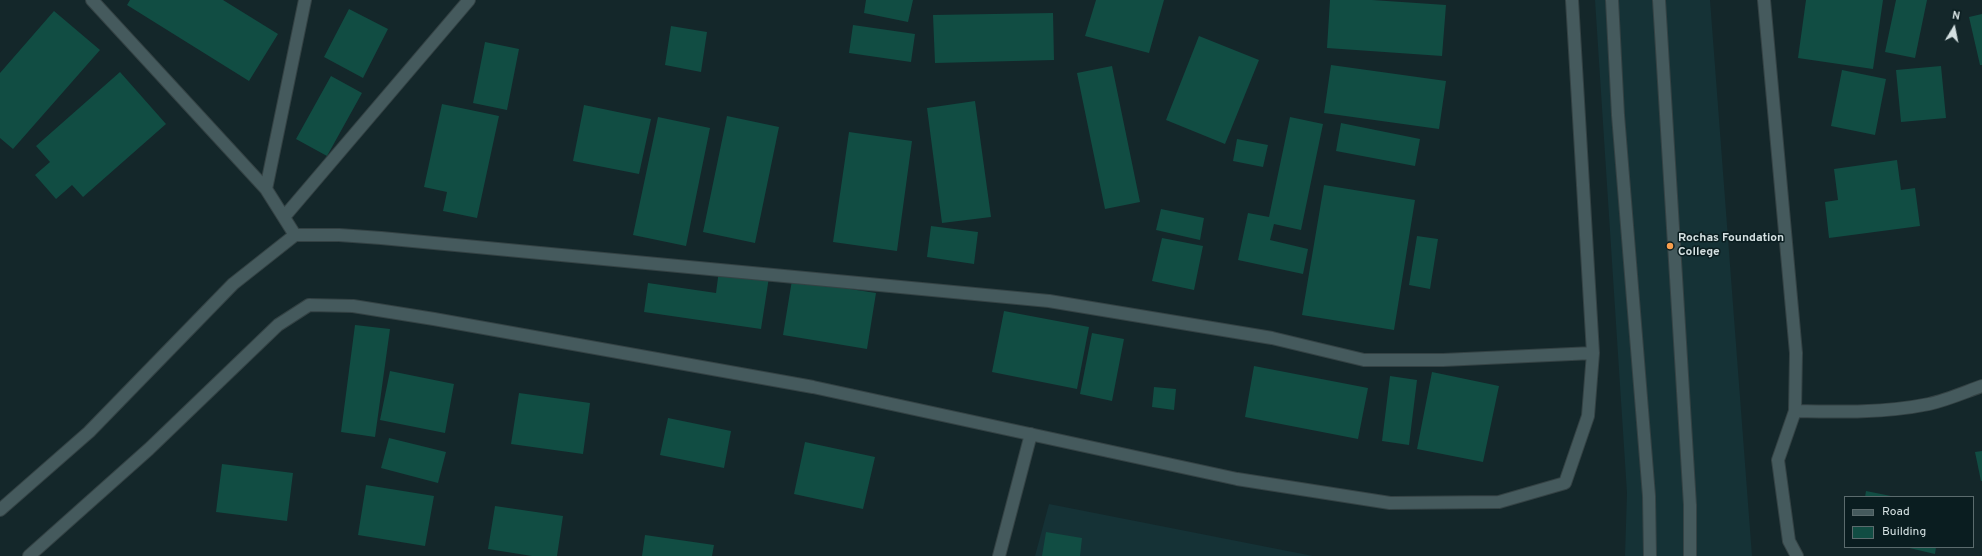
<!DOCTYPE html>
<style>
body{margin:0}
#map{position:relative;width:1982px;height:556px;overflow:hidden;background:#14272a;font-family:Overpass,sans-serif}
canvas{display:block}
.legend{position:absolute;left:1844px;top:496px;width:130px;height:52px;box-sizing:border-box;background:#0a1d20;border:1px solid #5b6b6d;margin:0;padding:5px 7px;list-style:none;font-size:12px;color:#d4e0e1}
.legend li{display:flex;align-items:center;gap:8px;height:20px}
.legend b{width:20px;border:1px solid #5b6b6d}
.north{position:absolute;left:1934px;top:8px;width:40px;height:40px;-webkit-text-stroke:3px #0a1d20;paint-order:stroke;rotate:10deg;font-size:11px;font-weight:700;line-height:16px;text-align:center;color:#d4e0e1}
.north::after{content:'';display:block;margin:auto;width:14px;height:18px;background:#d4e0e1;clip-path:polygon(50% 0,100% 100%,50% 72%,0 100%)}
</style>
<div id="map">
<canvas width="1982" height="556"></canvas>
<ul class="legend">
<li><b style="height:5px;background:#455a5d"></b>Road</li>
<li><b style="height:11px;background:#114d43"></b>Building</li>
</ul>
<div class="north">N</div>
</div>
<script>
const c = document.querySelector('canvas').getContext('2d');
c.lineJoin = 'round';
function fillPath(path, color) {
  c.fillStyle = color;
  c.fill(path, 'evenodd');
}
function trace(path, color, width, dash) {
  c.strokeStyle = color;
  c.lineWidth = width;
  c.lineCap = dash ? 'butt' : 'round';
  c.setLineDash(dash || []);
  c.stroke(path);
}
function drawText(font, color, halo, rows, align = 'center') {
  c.font = font + ' Overpass,sans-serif';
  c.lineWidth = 3;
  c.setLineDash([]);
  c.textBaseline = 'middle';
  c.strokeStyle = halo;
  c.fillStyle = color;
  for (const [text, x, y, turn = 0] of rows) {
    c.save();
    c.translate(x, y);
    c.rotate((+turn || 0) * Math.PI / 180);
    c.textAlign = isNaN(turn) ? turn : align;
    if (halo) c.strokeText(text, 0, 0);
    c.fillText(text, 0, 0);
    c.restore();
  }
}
const built = new Path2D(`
 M1595,0h115l42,556h-127l2,-63z
 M1049,504l264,52h-278z`);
const building = new Path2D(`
 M130,0h93l55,34 -29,47 -122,-76z
 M866,0h47l-5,22 -44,-9z
 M1096,0h68l-15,53 -64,-17z
 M1330,0h42l74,5 -4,51 -115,-8z
 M1806,0h77l-10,69 -75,-11z
 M1896,0h31l-12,58 -30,-6z
 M349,9l39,20 -25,49 -39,-21z
 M54,11l46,39 -87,99 -13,-11v-65z
 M1053,13l1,47 -119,3 -2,-48z
 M1982,14v51h-2l-11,-48z
 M853,25l62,9 -4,28 -62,-9z
 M671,26l36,6 -6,40 -36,-7z
 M1199,36l60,24 -34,84 -59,-24z
 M485,42l34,7 -12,61 -34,-7z
 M1331,65l115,16 -7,48 -115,-16z
 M1112,66l28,136 -35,7 -28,-136z
 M1941,66l5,52 -45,4 -5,-52z
 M1842,70l44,9 -11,56 -44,-9z
 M120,72l46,52 -83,73 -11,-12 -16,14 -21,-24 15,-13 -14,-16z
 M331,76l31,17 -35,63 -31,-17z
 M975,101l16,116 -49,6 -15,-115z
 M442,104l57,12 -22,102 -34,-7 4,-19 -23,-5z
 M584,105l67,14 -12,55 -66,-13z
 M727,116l52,11 -24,116 -52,-11z
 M658,117l52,11 -24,118 -53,-11z
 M1290,117l33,7 -22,106 -27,-6 -4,16 38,9 -5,25 -65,-14 10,-47 21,4z
 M1341,123l79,16 -5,27 -79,-15z
 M849,132l63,9 -15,110 -64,-9z
 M1237,139l31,6 -5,22 -30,-6z
 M1897,160l4,30 14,-2 5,38 -91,12 -4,-36 13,-2 -4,-31z
 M1324,185l91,15 -21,130 -92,-15z
 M1161,209l43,9 -4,22 -44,-10z
 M931,226l47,6 -4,32 -47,-7z
 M1417,236l21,3 -8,50 -21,-4z
 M1162,238l41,8 -9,44 -42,-9z
 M719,270l50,7 -8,52 -117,-17 4,-29 68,10z
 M792,280l84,13 -9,56 -84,-14z
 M1004,311l85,16 -12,62 -85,-17z
 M355,325l35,4 -15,108 -34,-5z
 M1092,333l32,6 -12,62 -32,-7z
 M1254,366l114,22 -10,51 -113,-22z
 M390,371l64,13 -9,49 -65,-13z
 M1432,372l67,14 -16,76 -66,-13z
 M1390,376l27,4 -8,65 -27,-4z
 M1154,387l22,2 -2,21 -22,-3z
 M519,393l71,10 -7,51 -72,-10z
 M668,418l63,13 -7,37 -64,-13z
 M389,438l57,14 -8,31 -57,-15z
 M805,442l70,15 -12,52 -69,-15z
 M1982,451v30h-1l-6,-29z
 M222,464l71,9 -6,48 -71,-9z
 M366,485l68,11 -9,50 -67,-11z
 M1866,491l25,5v1h-26z
 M495,506l68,10 -6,40h-25l-44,-7z
 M1046,532l36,6 -2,18h-38z
 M645,535l69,10 -2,11h-70z
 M1905,547h31l-1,7z`);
const minor = new Path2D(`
 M92,0l174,189 29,46
 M1612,0l6,115 31,381 1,60
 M1659,0l31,505v51
 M1764,0l32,353 -1,58 -17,49 11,81 8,15
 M266,189l39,-189
 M284,217l185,-217
 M1795,411c45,1 90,2 134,-7 18,-4 36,-12 53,-18
 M0,510l89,-78 144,-148 62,-49h44l42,3 668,63 223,37 92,22h79l150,-7
 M29,556l120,-107 129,-124 31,-20 44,1 81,13 379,68 424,92 153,24 109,-1 66,-19 23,-67 5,-63 -21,-353
 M999,556l32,-122`);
const markers = [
 [1670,246,4,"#f99f4d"]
];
const poiNames = [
 ["Rochas Foundation",1678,239],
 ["College",1678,253]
];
fillPath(built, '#153236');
fillPath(building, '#114d43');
trace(minor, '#344244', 14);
trace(minor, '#455a5d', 12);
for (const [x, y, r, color] of markers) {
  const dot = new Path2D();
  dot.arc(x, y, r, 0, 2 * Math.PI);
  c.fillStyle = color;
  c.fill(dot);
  trace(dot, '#0a1d20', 1.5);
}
drawText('bold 12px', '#d4e0e1', '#0a1d20', poiNames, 'left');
</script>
